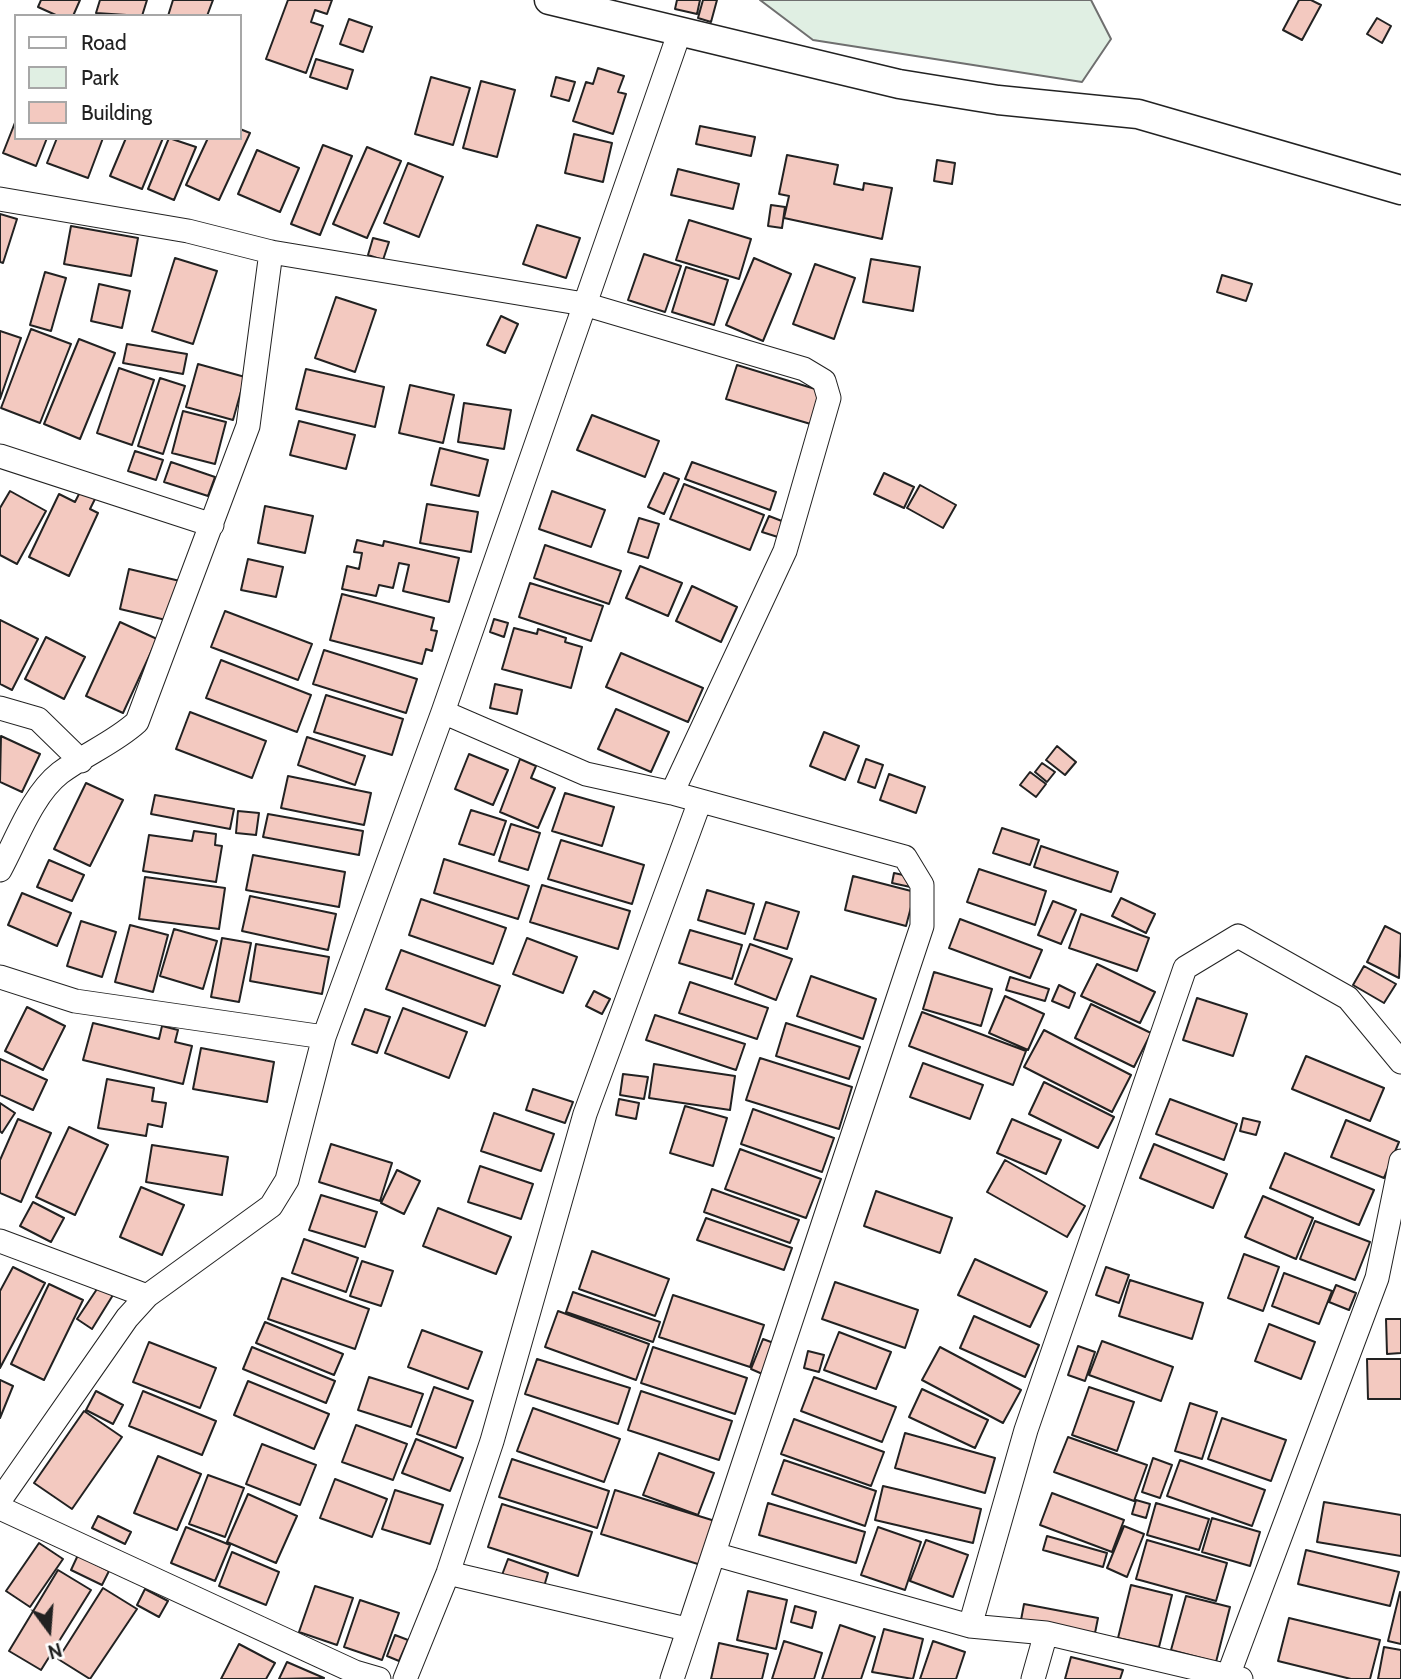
<!DOCTYPE html>
<style>
body{margin:0}
#map{position:relative;width:1401px;height:1679px;overflow:hidden;background:#fff;font-family:Cabin,sans-serif}
canvas{display:block}
.legend{position:absolute;left:14px;top:14px;width:228px;height:126px;box-sizing:border-box;background:#fff;border:2px solid #a7a7a7;margin:0;padding:9px 12px;list-style:none;font-size:21px;color:#222}
.legend li{display:flex;align-items:center;gap:14px;height:35px}
.legend b{width:35px;border:2px solid #a7a7a7}
.north{position:absolute;left:14px;top:1595px;width:70px;height:70px;-webkit-text-stroke:5px #fff;paint-order:stroke;rotate:164deg;font-size:19px;font-weight:700;line-height:28px;text-align:center;color:#222}
.north::after{content:'';display:block;margin:auto;width:24px;height:32px;background:#222;clip-path:polygon(50% 0,100% 100%,50% 72%,0 100%)}
</style>
<div id="map">
<canvas width="1401" height="1679"></canvas>
<ul class="legend">
<li><b style="height:9px;background:#fff"></b>Road</li>
<li><b style="height:19px;background:#e0efe3"></b>Park</li>
<li><b style="height:19px;background:#f3c9c0"></b>Building</li>
</ul>
<div class="north">N</div>
</div>
<script>
const c = document.querySelector('canvas').getContext('2d');
c.lineJoin = 'round';
function fillPath(path, color) {
  c.fillStyle = color;
  c.fill(path, 'evenodd');
}
function trace(path, color, width, dash) {
  c.strokeStyle = color;
  c.lineWidth = width;
  c.lineCap = dash ? 'butt' : 'round';
  c.setLineDash(dash || []);
  c.stroke(path);
}
const green = new Path2D(`
 M760,0h331l20,39 -29,43 -269,-42z`);
const building = new Path2D(`
 M41,0h39l-7,16h-15l-20,-9z
 M100,0h47l-5,16 -46,-3z
 M173,0h40l-6,16h-39z
 M288,0h44l-5,14 -12,-4 -4,12 12,4 -17,47 -40,-14z
 M677,0h23l-3,14 -22,-5z
 M703,0h14l-6,22 -13,-4z
 M1299,0h12l10,5 -19,35 -19,-10z
 M1377,18l14,8 -9,17 -15,-9z
 M349,19l23,8 -9,25 -23,-8z
 M316,59l37,11 -6,19 -37,-12z
 M598,68l26,8 -6,16 8,2 -13,40 -40,-13 13,-39 7,2z
 M431,77l39,11 -17,57 -38,-11z
 M556,77l19,5 -6,19 -18,-5z
 M481,81l34,9 -18,67 -34,-9z
 M16,120v18h31l-11,28 -33,-13z
 M700,126l55,11 -4,19 -55,-12z
 M240,129l10,4 -31,67 -33,-15 22,-47h32z
 M574,134l38,9 -9,39 -38,-9z
 M57,138h46l-15,40 -41,-15z
 M126,138h37l-21,51 -32,-13z
 M169,138l27,9 -22,53 -26,-11z
 M323,145l29,11 -32,79 -29,-11z
 M367,147l34,14 -34,77 -34,-14z
 M257,150l42,18 -19,44 -42,-18z
 M787,155l51,10 -4,19 29,6 1,-7 28,5 -10,51 -98,-21 5,-22 -10,-2z
 M937,160l18,3 -3,21 -18,-3z
 M408,163l35,14 -24,60 -35,-14z
 M678,169l61,15 -6,25 -62,-14z
 M771,205l14,2 -3,21 -14,-2z
 M0,214l17,5 -14,44 -3,-1z
 M689,220l62,19 -12,40 -63,-19z
 M537,225l43,13 -14,40 -43,-14z
 M71,226l67,12 -7,38 -67,-12z
 M373,238l16,4 -6,18 -15,-5z
 M644,254l37,12 -16,46 -37,-12z
 M175,258l42,13 -24,73 -41,-13z
 M754,258l37,16 -28,67 -37,-16z
 M871,259l49,8 -7,44 -50,-9z
 M815,264l40,14 -21,61 -41,-15z
 M686,267l42,13 -14,45 -42,-13z
 M45,272l21,6 -15,53 -21,-6z
 M1222,275l30,9 -6,17 -29,-9z
 M99,284l31,7 -8,37 -31,-7z
 M336,297l40,13 -21,62 -40,-14z
 M501,316l17,8 -13,29 -18,-8z
 M31,329l40,15 -31,79 -39,-15z
 M0,331l21,7 -21,61z
 M79,339l36,14 -35,86 -36,-15z
 M127,344l60,10 -4,20 -60,-11z
 M198,364l47,13 -12,43 -47,-13z
 M737,365l88,27 -11,33 -88,-26z
 M119,368l35,12 -22,65 -35,-12z
 M306,369l78,18 -9,40 -79,-18z
 M160,378l25,8 -22,68 -25,-8z
 M410,385l44,10 -11,48 -44,-10z
 M464,403l47,7 -7,39 -46,-7z
 M183,411l43,11 -11,42 -43,-11z
 M592,415l67,26 -14,36 -68,-27z
 M299,421l56,14 -9,34 -56,-14z
 M440,448l48,12 -9,36 -48,-11z
 M135,451l28,9 -7,20 -28,-9z
 M171,462l44,15 -7,19 -44,-14z
 M692,462l84,30 -6,18 -85,-31z
 M664,473l15,6 -15,35 -16,-7z
 M884,473l30,14 -10,21 -30,-14z
 M684,484l80,31 -14,35 -80,-31z
 M920,485l36,20 -13,23 -36,-20z
 M81,490l15,7 -6,12 8,4 -29,63 -40,-19 30,-63 16,8z
 M10,491l36,20 -29,53 -17,-9v-47z
 M552,491l53,19 -14,37 -52,-18z
 M427,504l51,8 -7,40 -51,-9z
 M265,506l48,10 -8,37 -47,-10z
 M769,516l18,7 -6,15 -19,-6z
 M639,518l20,6 -11,34 -20,-6z
 M357,540l26,6 1,-5 75,17 -10,44 -46,-11 6,-26 -10,-2 -6,25 -14,-3 -3,11 -34,-7 5,-23 12,3 3,-16 -8,-1z
 M545,545l76,26 -12,33 -75,-26z
 M248,559l35,8 -7,30 -35,-7z
 M640,566l42,17 -14,33 -42,-18z
 M129,569l51,12 -10,40 -50,-12z
 M530,583l73,23 -12,35 -72,-24z
 M692,586l45,21 -16,35 -45,-21z
 M342,594l92,24 -3,12 6,1 -5,20 -6,-2 -4,15 -92,-24z
 M225,611l87,33 -14,36 -87,-33z
 M494,619l14,4 -4,14 -14,-5z
 M0,620l38,19 -26,51 -12,-6z
 M120,622l37,17 -34,74 -37,-17z
 M514,628l23,6 1,-5 28,9 -1,4 17,5 -11,41 -69,-19z
 M46,637l39,20 -21,42 -39,-20z
 M324,650l93,29 -11,34 -93,-29z
 M621,653l82,35 -15,34 -82,-35z
 M221,660l90,35 -14,37 -91,-34z
 M495,684l27,6 -5,24 -27,-6z
 M326,695l77,24 -11,36 -78,-23z
 M616,709l53,23 -18,40 -53,-23z
 M190,712l76,29 -14,37 -76,-29z
 M824,732l35,14 -14,34 -35,-14z
 M1,736l39,18 -18,38 -22,-10z
 M307,737l58,19 -10,29 -57,-20z
 M1057,746l19,16 -11,13 -19,-15z
 M469,754l39,16 -15,35 -38,-16z
 M520,759l16,7 -5,12 24,10 -17,40 -38,-16z
 M866,759l17,6 -8,23 -17,-6z
 M1042,763l13,9 -8,10 -12,-10z
 M1030,772l16,12 -10,13 -16,-12z
 M889,774l36,13 -9,26 -36,-13z
 M288,776l83,17 -7,32 -83,-17z
 M86,783l37,17 -33,66 -36,-17z
 M565,793l49,14 -12,39 -50,-15z
 M155,795l79,14 -4,20 -79,-15z
 M471,810l35,11 -12,34 -35,-11z
 M238,811l21,2 -3,22 -20,-2z
 M268,814l95,17 -4,24 -96,-18z
 M511,824l29,9 -12,37 -29,-9z
 M1002,828l37,12 -9,25 -37,-12z
 M194,831l22,3 -1,11 7,1 -6,36 -73,-11 6,-36 43,6z
 M561,840l83,25 -12,39 -84,-25z
 M1041,846l77,26 -7,20 -77,-25z
 M253,855l92,17 -6,35 -93,-17z
 M444,859l85,27 -11,33 -84,-26z
 M49,860l35,15 -12,26 -35,-14z
 M979,869l67,22 -11,34 -68,-23z
 M894,873l23,5 -2,10 -23,-5z
 M853,876l62,16 -9,34 -61,-16z
 M145,877l80,11 -6,41 -80,-10z
 M542,885l88,26 -12,38 -88,-27z
 M707,890l47,14 -9,30 -47,-14z
 M22,893l49,20 -14,33 -49,-21z
 M250,896l86,18 -8,36 -86,-19z
 M1121,898l34,16 -9,19 -34,-17z
 M421,899l85,29 -13,36 -84,-29z
 M1053,901l23,9 -15,34 -23,-9z
 M766,902l33,10 -12,37 -33,-10z
 M1081,914l68,24 -12,33 -68,-23z
 M960,919l82,31 -12,28 -81,-30z
 M81,921l35,11 -14,45 -35,-11z
 M130,925l38,10 -15,57 -38,-10z
 M1385,926l16,8 -2,44 -32,-16z
 M174,929l43,12 -14,48 -43,-13z
 M690,930l52,15 -10,34 -53,-16z
 M222,938l29,5 -12,59 -28,-5z
 M527,938l50,19 -14,36 -50,-19z
 M256,944l73,13 -7,37 -72,-13z
 M750,944l42,15 -16,41 -41,-16z
 M401,950l99,36 -15,40 -99,-37z
 M1097,964l58,28 -15,31 -59,-27z
 M1364,966l32,18 -12,19 -31,-18z
 M934,972l58,17 -11,37 -58,-17z
 M811,976l65,23 -13,40 -66,-23z
 M1010,977l39,12 -4,12 -39,-11z
 M690,982l78,26 -11,31 -78,-26z
 M1059,985l16,8 -6,15 -17,-7z
 M594,991l16,8 -8,15 -16,-8z
 M1005,996l39,18 -16,36 -39,-17z
 M1197,998l50,16 -14,42 -50,-16z
 M1091,1004l60,29 -17,34 -59,-29z
 M27,1007l38,19 -22,44 -38,-19z
 M403,1008l64,24 -18,46 -64,-25z
 M365,1009l25,8 -13,36 -25,-9z
 M922,1012l104,39 -13,34 -104,-39z
 M655,1015l90,29 -9,26 -90,-30z
 M93,1023l66,16 3,-13 16,4 -3,12 17,4 -9,38 -100,-24z
 M786,1023l74,24 -11,32 -73,-23z
 M1044,1030l87,45 -19,37 -88,-45z
 M201,1048l73,14 -7,40 -74,-13z
 M1306,1056l78,32 -14,33 -78,-32z
 M760,1058l92,29 -13,42 -93,-29z
 M0,1059l47,21 -14,30 -33,-15z
 M923,1063l60,22 -13,34 -60,-22z
 M654,1064l81,12 -5,34 -81,-12z
 M623,1074l25,3 -4,22 -24,-4z
 M107,1079l47,9 -2,13 14,2 -4,24 -14,-3 -2,12 -48,-8z
 M1044,1082l70,35 -16,31 -69,-34z
 M533,1089l40,13 -8,21 -39,-13z
 M619,1099l20,4 -3,16 -20,-4z
 M1170,1099l67,25 -13,36 -68,-26z
 M0,1103l15,10 -13,20 -2,-2z
 M685,1106l42,12 -14,48 -43,-13z
 M753,1109l81,29 -12,34 -81,-28z
 M494,1113l60,21 -13,37 -60,-20z
 M1243,1118l17,4 -4,13 -16,-4z
 M18,1119l33,14 -30,69 -21,-9v-33z
 M1012,1119l49,21 -15,34 -49,-21z
 M1346,1120l53,22 -15,36 -53,-21z
 M69,1127l39,18 -33,70 -39,-18z
 M331,1144l61,19 -12,38 -61,-19z
 M1154,1144l73,30 -14,34 -73,-30z
 M152,1145l76,12 -6,38 -76,-13z
 M740,1149l81,30 -15,39 -81,-29z
 M1285,1153l89,37 -15,35 -89,-37z
 M1005,1160l80,46 -18,31 -80,-45z
 M480,1166l53,18 -12,35 -53,-17z
 M397,1170l23,11 -16,33 -23,-11z
 M141,1187l43,18 -22,50 -42,-18z
 M712,1189l87,31 -9,23 -86,-31z
 M876,1191l76,27 -12,35 -76,-27z
 M321,1195l56,17 -12,35 -56,-17z
 M1263,1196l50,22 -17,41 -51,-22z
 M33,1202l31,16 -13,24 -31,-16z
 M438,1208l73,29 -15,37 -73,-28z
 M706,1218l86,30 -8,22 -87,-30z
 M1315,1221l55,21 -15,38 -55,-21z
 M304,1239l54,19 -12,34 -54,-19z
 M592,1251l77,28 -14,37 -76,-27z
 M1244,1254l35,13 -16,44 -35,-13z
 M975,1259l72,33 -17,35 -72,-32z
 M362,1261l31,10 -12,35 -31,-10z
 M13,1267l32,16 -45,85v-77z
 M1106,1267l23,8 -10,28 -23,-8z
 M1284,1273l48,18 -13,33 -47,-18z
 M282,1278l87,31 -14,40 -87,-30z
 M1130,1280l73,23 -11,36 -73,-23z
 M835,1282l83,28 -13,38 -83,-29z
 M49,1284l34,16 -39,80 -33,-16z
 M1336,1285l20,8 -7,17 -20,-8z
 M99,1286l14,9 -21,34 -15,-10z
 M573,1292l87,30 -7,20 -87,-30z
 M673,1295l91,30 -14,42 -91,-30z
 M558,1311l91,33 -13,36 -91,-33z
 M974,1316l65,29 -14,32 -65,-29z
 M1386,1319h15v34l-14,1z
 M265,1322l78,32 -9,21 -78,-32z
 M1269,1324l46,18 -14,37 -46,-18z
 M422,1330l60,22 -14,37 -60,-22z
 M839,1332l52,20 -15,37 -52,-19z
 M763,1339l16,6 -12,31 -16,-7z
 M1102,1341l71,26 -12,34 -72,-26z
 M149,1342l67,26 -16,40 -67,-26z
 M1078,1346l17,6 -10,29 -17,-6z
 M252,1347l83,34 -9,22 -83,-34z
 M653,1347l94,31 -12,36 -94,-31z
 M940,1347l81,43 -18,33 -81,-43z
 M808,1351l16,4 -5,17 -15,-4z
 M537,1359l93,29 -12,36 -93,-30z
 M1367,1359h34v40h-33z
 M369,1377l54,17 -12,33 -53,-17z
 M814,1377l82,30 -14,35 -81,-31z
 M0,1380l13,6 -13,32z
 M248,1381l81,33 -15,35 -80,-34z
 M434,1387l39,14 -17,47 -39,-14z
 M1089,1387l45,15 -17,49 -45,-16z
 M922,1389l66,31 -13,28 -66,-31z
 M96,1391l27,14 -10,19 -27,-14z
 M143,1391l73,30 -14,34 -73,-29z
 M641,1391l91,30 -13,39 -91,-30z
 M1190,1403l27,9 -15,47 -27,-8z
 M533,1408l87,31 -16,43 -87,-31z
 M84,1411l38,26 -50,72 -38,-26z
 M1222,1418l64,22 -15,41 -63,-22z
 M794,1419l90,33 -13,34 -90,-32z
 M356,1425l51,19 -14,36 -51,-18z
 M905,1433l90,25 -10,35 -90,-25z
 M1068,1437l79,28 -13,36 -80,-29z
 M416,1439l47,19 -13,33 -48,-18z
 M262,1444l54,21 -16,40 -54,-21z
 M659,1453l55,20 -16,42 -55,-20z
 M158,1456l43,18 -24,56 -43,-17z
 M1153,1458l19,7 -12,33 -18,-6z
 M512,1459l97,32 -12,37 -98,-31z
 M784,1460l92,31 -11,35 -93,-32z
 M1180,1460l85,30 -13,36 -85,-30z
 M208,1475l36,13 -19,49 -36,-13z
 M335,1479l52,20 -15,38 -52,-19z
 M883,1486l98,23 -8,34 -98,-23z
 M395,1490l48,15 -13,39 -48,-15z
 M615,1490l100,31 -14,44 -100,-31z
 M1052,1493l72,27 -12,32 -72,-27z
 M248,1494l49,22 -21,47 -49,-21z
 M1136,1500l14,4 -4,14 -14,-4z
 M1324,1502l77,13v41l-84,-14z
 M768,1503l97,29 -9,31 -97,-28z
 M1156,1503l53,16 -10,31 -52,-15z
 M502,1504l90,28 -14,44 -90,-29z
 M98,1516l33,16 -6,12 -33,-16z
 M1212,1518l48,14 -10,34 -48,-14z
 M1124,1526l20,8 -17,43 -20,-9z
 M186,1527l44,18 -15,36 -44,-18z
 M878,1527l43,15 -16,48 -44,-15z
 M1047,1536l60,17 -4,14 -60,-17z
 M926,1540l42,15 -15,42 -43,-16z
 M1147,1540l80,23 -11,38 -80,-22z
 M39,1543l24,16 -33,48 -24,-16z
 M1306,1550l93,22 -9,34 -92,-22z
 M232,1552l47,20 -13,33 -47,-19z
 M78,1555l31,16 -7,14 -31,-15z
 M508,1559l40,14 -5,17 -41,-15z
 M58,1570l33,20 -50,80 -32,-19z
 M1131,1585l41,10 -13,52 -41,-9z
 M315,1586l38,12 -16,47 -38,-13z
 M103,1588l34,21 -47,70 -32,-20z
 M145,1589l23,12 -9,16 -22,-12z
 M748,1591l39,9 -11,49 -39,-9z
 M1400,1592l1,1v51l-13,-3z
 M1186,1596l44,11 -14,55 -45,-12z
 M360,1600l39,13 -17,47 -38,-13z
 M1024,1604l74,14 -3,15 -74,-13z
 M795,1606l21,6 -4,16 -21,-6z
 M1289,1618l91,22 -10,39h-19l-73,-18z
 M840,1625l35,12 -14,42h-39z
 M884,1629l39,10 -10,40 -41,-7z
 M395,1635l13,5 -9,21 -12,-5z
 M784,1641l38,12 -8,26h-42z
 M933,1641l32,11 -9,27h-36z
 M719,1643l49,11 -6,25h-51z
 M239,1644l36,19 -9,16h-45z
 M1384,1647l17,3v29h-23z
 M1071,1657l52,13 -3,9h-55z
 M287,1662l37,16 -45,1z`);
const minor = new Path2D(`
 M0,199l188,32 83,21 313,52 220,65 20,12 5,17 -44,153 -113,242
 M0,456l212,69
 M0,708l38,11 43,42
 M443,712l143,62 86,19 233,64 17,28v41l-250,753
 M0,870c17,-31 32,-75 60,-97 25,-19 54,-30 77,-51l111,-296 23,-174
 M0,977l75,24 249,36
 M0,1241l147,55
 M0,1500l127,-182 20,-22 124,-90 16,-26 37,-143 119,-325 237,-681
 M0,1508l355,164 24,7
 M714,1554l256,72 76,7 195,46
 M448,1573l238,56
 M970,1626l56,-196 159,-462 53,-32 110,62 53,64
 M1228,1676l149,-398 24,-117
 M405,1679l43,-106 44,-132 93,-327 115,-313
 M1033,1679l13,-46`);
const tertiary = new Path2D(`
 M549,0l350,84 99,16 140,14 263,76`);
fillPath(green, '#e0efe3');
trace(green, '#6f6f6f', 2);
fillPath(building, '#f3c9c0');
trace(building, '#222', 2);
trace(minor, '#222', 25);
trace(tertiary, '#222', 31);
trace(minor, '#fff', 23);
trace(tertiary, '#fff', 28);
</script>
